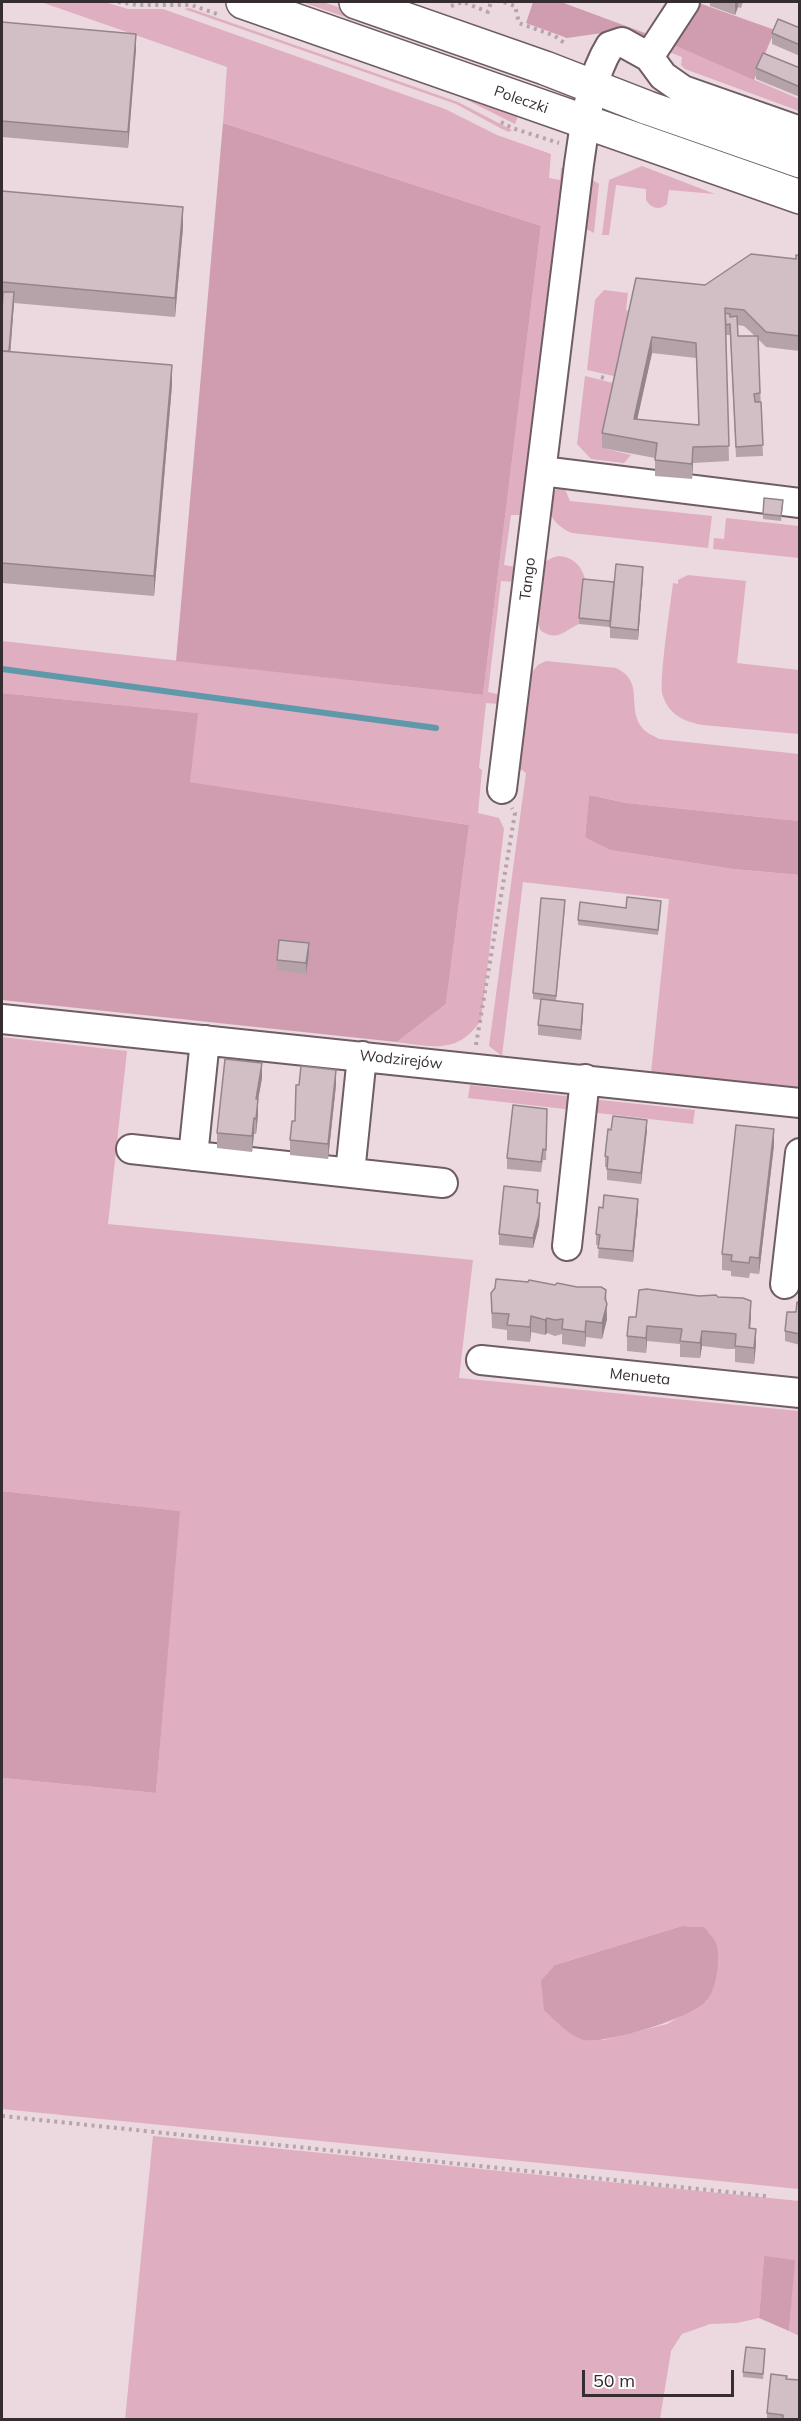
<!DOCTYPE html>
<meta charset="utf-8">
<style>
body{margin:0}
#map{position:relative;width:801px;height:2421px;overflow:hidden;background:#ecd8df;font-family:Mulish,sans-serif}
canvas{display:block}
.frame{position:absolute;inset:0;border:3px solid #352d30;pointer-events:none}
.scale{position:absolute;left:582px;top:2370px;width:152px;height:27px;box-sizing:border-box;border:3px solid #352d30;border-top:0;padding-left:8px;font-size:18px;line-height:21px;white-space:nowrap;color:#352d30;-webkit-text-stroke:4px #fff;paint-order:stroke}
</style>
<div id="map">
<canvas width="801" height="2421"></canvas>
<div class="frame"></div>
<div class="scale">50 m</div>
</div>
<script>
const c = document.querySelector('canvas').getContext('2d');
c.lineJoin = 'round';
function fillPath(path, color) {
  c.fillStyle = color;
  c.fill(path, 'evenodd');
}
function trace(path, color, width, dash) {
  c.strokeStyle = color;
  c.lineWidth = width;
  c.lineCap = dash ? 'butt' : 'round';
  c.setLineDash(dash || []);
  c.stroke(path);
}
function drawText(font, color, halo, rows, align = 'center') {
  c.font = font + ' Mulish,sans-serif';
  c.lineWidth = 4.5;
  c.setLineDash([]);
  c.textBaseline = 'middle';
  c.strokeStyle = halo;
  c.fillStyle = color;
  for (const [text, x, y, turn = 0] of rows) {
    c.save();
    c.translate(x, y);
    c.rotate((+turn || 0) * Math.PI / 180);
    c.textAlign = isNaN(turn) ? turn : align;
    if (halo) c.strokeText(text, 0, 0);
    c.fillText(text, 0, 0);
    c.restore();
  }
}
const green = new Path2D(`
 M41,2h64l23,7h35l282,100 52,26 54,19 -2,24 11,2 1,-12 6,-2 -37,314h-5l-3,35h-11l-7,50 13,2 -1,15 -15,-1 -13,111 13,3 -1,9 -14,-1 -7,65 3,2 -4,43 21,5 5,11 -23,191c-22,34 -48,27 -84,22l49,-38 23,-179 -280,-43 8,-69 -195,-20v-52l481,54 58,-469 -318,-103 4,-56z
 M302,2h21l209,73 -3,6z
 M189,8l269,94 54,28 -3,2 -7,-3 -46,-25 -272,-95z
 M669,43l130,56v12l-114,-42 -4,-4 1,-8 -13,-5z
 M429,82l90,31 -4,11 -54,-27 -34,-13z
 M642,166l73,28 -46,-4 -2,14c-8,7 -16,4 -21,-4v-11l-30,-4 -7,50h-7l7,-55z
 M588,177l11,7 -5,49 -10,-5z
 M604,290l24,3 -2,17 6,2 -14,65 -31,-7 8,-70z
 M585,376l32,8 -14,64 28,7 -7,8 -33,-4 -14,-15z
 M559,486l5,1 6,14 142,15 -4,32 -136,-15c-22,-9 -31,-29 -13,-47z
 M726,518l73,8v32l-86,-9 1,-11 10,1z
 M558,556c17,1 26,12 28,29h-3l-4,39c-14,6 -21,18 -38,7 -6,-10 -3,-52 1,-64 3,-7 9,-9 16,-11z
 M688,575l58,6 -9,82 62,7v64l-96,-9c-18,-3 -34,-10 -40,-29 -5,-12 8,-94 10,-113l5,1v-4z
 M546,661l70,7c30,14 9,40 27,61 4,4 11,7 16,10l140,15v67l-172,-18 -38,-8 -4,41 25,14 123,19 66,6v213l-148,-15 18,-174 -146,-17 -21,174 -13,-10 37,-273 -4,-3 -7,-1 12,-91 11,-13z
 M2,1037l125,14 -19,173 365,36 -14,118 340,33v778l-797,-80v-331l154,15 23,-282 -177,-20zM682,1926l22,1 3,74 -40,23 -64,16 -48,-75z
 M470,1085l104,12 -1,13 -105,-12z
 M591,1099l104,11 -2,14 -104,-12z
 M153,2136l646,65v135l-10,-5 5,-71 -30,-3 -5,61 -22,5 -27,1 -28,10 -11,17 -11,68 -535,1z`);
const forest = new Path2D(`
 M533,2h28l92,34 -16,2 -21,-7 -49,7 -41,-15z
 M696,2l79,28 -21,50 -85,-37z
 M223,123l318,103 -58,469 -307,-34z
 M2,693l196,20 -8,69 279,43 -23,179 -49,38 -395,-42z
 M589,795l38,8 172,18v54l-66,-6 -123,-19 -25,-13z
 M2,1491l178,20 -24,282 -154,-15z
 M682,1926l22,1c4,5 12,13 13,19 3,15 0,41 -10,54 -14,18 -98,43 -122,40 -14,-2 -30,-20 -41,-30l-3,-29 14,-16z
 M764,2256l31,4 -6,71 -30,-13z`);
const stream = new Path2D(`
 M2,669l434,59`);
const path = new Path2D(`
 M118,2l20,3h54l28,10
 M504,2l11,4 4,17 36,13 12,9
 M451,6l12,-4 25,10 3,-10
 M501,122l11,6 47,15
 M601,377l7,2
 M476,1045l39,-232 -3,-5
 M2,2116l764,80`);
const minor = new Path2D(`
 M649,57l36,-55
 M542,471l258,32
 M502,789l77,-625c6,-39 10,-84 31,-118l12,-4 27,15 14,19 20,14 117,41
 M2,1019l798,84
 M131,1149l312,34
 M193,1156l12,-116
 M350,1173l12,-117
 M567,1246l18,-167
 M785,1284l15,-131
 M481,1360l319,33`);
const major = new Path2D(`
 M243,2l557,195
 M356,2l189,66 103,40 152,53`);
const wall = new Path2D(`
 M710,2h33l-2,6 -3,-1 -3,8 -25,-9z
 M2,27l134,22 -8,99 -126,-11z
 M800,28v28l-28,-12v-11z
 M756,68h44v29l-44,-18z
 M2,191l181,36 -8,90 -161,-14 -4,48 162,34 -18,211 -152,-13z
 M800,256v95l-34,-4 -8,-8 5,117 -27,1 -6,-122h-4l3,126 -36,2 -1,16 -37,-3v-18l-53,-10v-15l34,-155 69,7 91,-26zM737,325l7,1 11,10h-17zM652,353l44,5 3,67 -62,-6z
 M783,505l-2,16 -18,-2v-5z
 M643,577l-5,63 -28,-2v-11l-31,-3v-6l35,-36z
 M565,906l-9,95 27,13 -2,26 -43,-5v-10l3,-25 -8,-1v-6z
 M661,906l-3,29 -80,-10v-5l48,-12z
 M309,953l-3,21 -29,-4v-10z
 M262,1078l-4,22v15l-2,19h-2l-2,18 -35,-4v-15z
 M299,1085h37l-8,74 -38,-4v-15l5,-19z
 M547,1109l-1,51h-3l-2,12 -34,-3v-11z
 M647,1130l-6,54 -34,-4v-13h-2v-11z
 M774,1145l-15,129 -9,-1 -1,5 -18,-2v-5l-9,-1v-16z
 M538,1203l2,11 -1,11 -6,23 -34,-3v-11z
 M638,1210l-5,52 -35,-4 1,-13h-3v-11z
 M491,1293l115,8 1,18 -5,20 -16,-2 -1,10 -23,-3v-10l-7,2 -8,-3 -2,2 -14,-3 -1,10 -23,-2v-10l-15,-2z
 M699,1296l19,1 33,19 -1,13 6,15 -2,20 -19,-2v-13h-7l-26,-3 -2,12 -20,-1v-13l-33,-3 -1,12 -19,-2v-15l9,-19z
 M800,1303v42l-15,-4v-10l11,-19z
 M765,2354l-2,25 -20,-2v-5z
 M786,2379l14,41h-22l-11,-2v-5z`);
const shadedWall = new Path2D(`
 M735,2h3v5l-3,8z
 M136,34v15l-8,99v-16z
 M183,207v20l-8,90v-19z
 M14,292v11l-5,68v-10z
 M652,337v16l-18,81v-15z
 M172,365v20l-18,211v-20z
 M693,447v16l-1,16v-15z
 M643,567v10l-5,63v-10z
 M309,943v10l-3,21v-11z
 M583,1004v10l-2,26v-10z
 M262,1063v15l-4,22v15l-2,19v-35z
 M336,1070v15l-8,74v-15z
 M254,1118v16l-2,18v-16z
 M647,1120v10l-6,54v-11z
 M774,1129v16l-15,129v-16z
 M638,1199v11l-5,52v-11z
 M540,1203l-1,22 -6,23v-10z
 M606,1290l1,29 -5,20v-16z
 M751,1301v15l-2,28v-16z
 M531,1316v16l-1,10v-15z
 M547,1318v15l-2,2v-15z
 M586,1321v16l-1,10v-15z
 M647,1326v15l-1,12v-15z
 M756,1329v15l-2,20v-16z
 M702,1331v15l-2,12v-15z`);
const building = new Path2D(`
 M778,19l22,9v17l-28,-12z
 M2,22l134,12 -8,98 -126,-11z
 M763,53l37,15v19l-44,-19z
 M2,191l181,16 -8,91 -173,-16z
 M751,254l45,5v-4l4,1v80l-34,-4 -22,-22 -19,-2 4,138 -36,1 -1,17 -37,-4 2,-17 -55,-10 34,-155 69,7zM652,337l44,6 3,82 -65,-6z
 M3,292h11l-5,59h-7v-39z
 M725,313l5,1v3l7,-1 1,20h20l2,57 -6,1 1,8h6l2,43 -27,2 -6,-123 -4,1z
 M2,351l170,14 -18,211 -152,-13z
 M764,498l19,2 -2,16 -18,-2z
 M616,564l27,3 -5,63 -28,-3z
 M583,579l31,3 -4,39 -31,-3z
 M627,897l34,4 -3,29 -80,-10 2,-18 46,6z
 M541,898l24,2 -9,96 -23,-3z
 M279,940l30,3 -3,20 -29,-3z
 M541,999l42,5 -2,26 -43,-5z
 M225,1059l37,4 -6,36h2l-2,20 -2,-1 -2,18 -35,-3z
 M301,1066l35,4 -8,74 -38,-4 2,-19h3l1,-36h3z
 M513,1105l34,4 -1,41 -3,-1 -2,13 -34,-4z
 M613,1116l34,4 -6,53 -34,-4 1,-12 -3,-1 3,-27 3,1z
 M736,1125l38,4 -15,129 -9,-1 -1,6 -18,-2 1,-6 -10,-1z
 M504,1186l34,4 -1,13h3l-1,12 -6,23 -34,-4z
 M604,1195l34,4 -5,52 -35,-3 2,-13 -4,-1 3,-27 4,1z
 M496,1279l32,3 1,-2 26,5 2,-2 20,4h24l5,3 -1,9 2,5 -5,19 -16,-2 -1,11 -23,-3 1,-10 -8,1 -8,-2 -2,2 -14,-4 -1,11 -23,-2 2,-11 -17,-1 -1,-20 4,-5z
 M647,1289l52,7 17,-1 2,2 25,1 8,3 -2,27 7,1 -2,19 -19,-2 1,-12 -8,-1 -26,-2 -2,12 -20,-2 2,-12 -35,-3 -1,12 -19,-2 2,-19h7l3,-27z
 M797,1302l3,1v31l-15,-3 2,-19h9z
 M746,2347l19,2 -2,25 -20,-2z
 M771,2374l16,2 -1,3 14,1v40h-17v-5l-16,-2z`);
const streetNames = [
 ["Poleczki",521,100,19],
 ["Tango",528,579,-83],
 ["Wodzirejów",401,1060,6],
 ["Menueta",640,1377,6]
];
fillPath(green, '#dfaec0');
fillPath(forest, '#d09db0');
trace(stream, '#5f98a9', 6);
trace(minor, '#6e5d63', 32);
trace(major, '#6e5d63', 36);
trace(path, '#b5a5aa', 4, [3, 4.5]);
trace(minor, '#fff', 28);
trace(major, '#fff', 33);
fillPath(wall, '#b5a3a9');
fillPath(shadedWall, '#93858a');
fillPath(building, '#d2bec5');
trace(building, '#93858a', 1.5);
drawText('15px', '#352d30', '#fff', streetNames);
</script>
